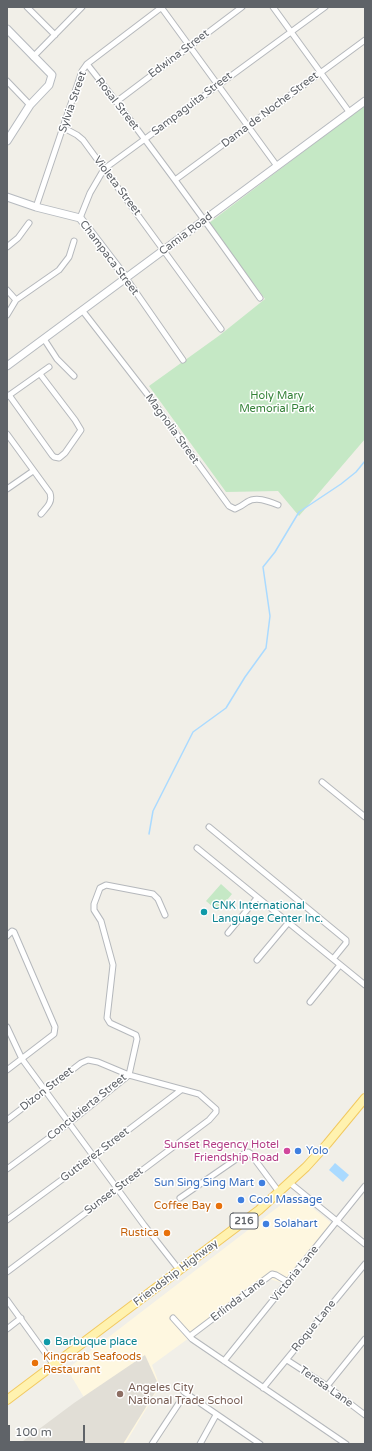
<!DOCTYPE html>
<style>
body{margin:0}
#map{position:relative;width:372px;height:1451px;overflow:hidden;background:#f1efe8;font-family:"Varela Round",sans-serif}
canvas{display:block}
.frame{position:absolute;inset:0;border:8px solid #5f6368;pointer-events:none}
.scale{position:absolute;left:8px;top:1425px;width:77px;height:18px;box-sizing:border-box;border:2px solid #5f6368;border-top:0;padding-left:5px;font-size:12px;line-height:14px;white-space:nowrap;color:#5f6368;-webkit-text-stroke:3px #fff;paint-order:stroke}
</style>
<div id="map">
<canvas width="372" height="1451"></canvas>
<div class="frame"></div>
<div class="scale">100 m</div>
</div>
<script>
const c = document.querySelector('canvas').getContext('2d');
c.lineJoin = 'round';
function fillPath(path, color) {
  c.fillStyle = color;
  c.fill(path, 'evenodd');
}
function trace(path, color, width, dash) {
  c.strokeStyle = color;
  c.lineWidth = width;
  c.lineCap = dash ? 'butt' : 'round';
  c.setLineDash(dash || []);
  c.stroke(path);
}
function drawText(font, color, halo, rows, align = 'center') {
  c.font = font + ' "Varela Round",sans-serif';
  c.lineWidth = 3;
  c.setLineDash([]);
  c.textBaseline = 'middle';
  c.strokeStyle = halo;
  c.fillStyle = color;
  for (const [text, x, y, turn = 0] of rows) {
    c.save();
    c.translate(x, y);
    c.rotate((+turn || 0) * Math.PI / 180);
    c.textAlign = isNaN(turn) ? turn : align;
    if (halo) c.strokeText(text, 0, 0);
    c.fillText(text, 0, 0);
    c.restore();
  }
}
const commercial = new Path2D(`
 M295,1194l39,31 -48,59 -16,-5 -118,86 8,21 -35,58h-5l-32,-40 -21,-35z`);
const education = new Path2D(`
 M145,1355l14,31 -36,58h-104l55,-41z`);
const green = new Path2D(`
 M365,105v334l-66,77 -21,-25 -52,1 -77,-106 71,-51 45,-36 -56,-76z
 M221,884l11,10 -14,17 -12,-10z`);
const water = new Path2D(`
 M335,1163l14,12 -6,7 -14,-12z`);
const stream = new Path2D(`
 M149,834l4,-23 40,-79 33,-24 19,-31 21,-29 4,-32 -7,-49 12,-15 24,-40 42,-28 15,-12 9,-11`);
const street = new Path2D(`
 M27,7l28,28
 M161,7l116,159
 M273,7l77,106
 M33,57l49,-50
 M87,64c60,76 117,155 173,234
 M7,81l23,24
 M116,102l126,-95
 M64,128l13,7 6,5 138,189
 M175,180l190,-140
 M36,207l46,-136 5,-7 75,-57
 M80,218l10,-25 14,-24 221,-162
 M7,247l11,-9 11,-15
 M126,278l57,82
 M7,290l9,10
 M82,310l69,89 78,107 6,3c5,-2 8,-4 12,-7 9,-6 21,-1 31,3
 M7,315l9,-15 43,-30 10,-13 5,-16
 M44,339l13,20 17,17
 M9,395l43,60 2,2 5,1 6,-5 16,-23 -6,-10 -35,-46
 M8,396l41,-29
 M7,434l43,59c3,9 -3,14 -9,21
 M7,489l26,-18
 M322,782l43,35
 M209,827l137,113v3l-13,16
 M197,848l168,137
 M228,933l29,-35
 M7,936l5,-5 2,1 41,95 -1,7 -47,36
 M257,960l31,-37
 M310,1002l30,-37
 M7,1027l15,32 122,166 36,46
 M7,1120l74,-57 7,-3 10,2 31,13 70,19 17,15v3l-7,8 -202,152
 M7,1169l62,-46 60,-48 8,-36 -1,-4 -26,-12 -3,-5 6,-53 -12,-44 -7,-11v-6l6,-16 6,-3 47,9 5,5 7,16
 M290,1183l75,61
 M180,1198l65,-45 3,-1 2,1 29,39
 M7,1220l87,-64 87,-66
 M7,1300l47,65
 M173,1318l19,21 154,105
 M7,1329l14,-11
 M190,1336l82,-62 4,1 12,7
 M287,1360l40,26 38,29
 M224,1361l141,-175
 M327,1386l38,-47
 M263,1388l102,-124
 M184,1392l76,52
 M152,1444l27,-41
 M200,1444l16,-29`);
const secondary = new Path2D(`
 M7,29l45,46 -3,10 -19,20 -23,36
 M7,197l29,10 44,11 46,60
 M7,366l358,-265`);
const primary = new Path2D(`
 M7,1400l252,-190 47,-43 21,-23 38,-46`);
const markers = [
 [204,912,4,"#0f9aa8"],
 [287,1151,4,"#d1479c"],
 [298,1151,4,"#3f7fe0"],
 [262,1183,4,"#3f7fe0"],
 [241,1200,4,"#3f7fe0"],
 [219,1206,4,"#e8710a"],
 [266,1224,4,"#3f7fe0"],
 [167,1233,4,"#e8710a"],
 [47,1342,4,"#0f9aa8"],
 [35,1363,4,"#e8710a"],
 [120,1394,4,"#8d6e63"]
];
const shields = [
 [244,1221,28]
];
const shieldNames = [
 ["216",244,1221]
];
const streetNames = [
 ["Edwina Street",179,54,-37],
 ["Sylvia Street",73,102,-71],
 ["Rosal Street",117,104,52],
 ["Sampaguita Street",192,104,-37],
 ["Dama de Noche Street",270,110,-37],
 ["Violeta Street",117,186,53],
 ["Camia Road",186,234,-37],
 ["Champaca Street",109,258,53],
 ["Magnolia Street",172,429,54],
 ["Dizon Street",47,1089,-38],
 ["Concubierta Street",87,1107,-39],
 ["Guttierez Street",95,1155,-37],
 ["Sunset Street",114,1191,-37],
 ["Friendship Highway",176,1273,-37],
 ["Victoria Lane",295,1274,-51],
 ["Erlinda Lane",238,1300,-37],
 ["Roque Lane",314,1326,-51],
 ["Teresa Lane",326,1387,35]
];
const parkNames = [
 ["Holy Mary",277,396],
 ["Memorial Park",277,409]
];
const cultureNames = [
 ["CNK International",212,906],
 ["Language Center Inc.",212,919],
 ["Barbuque place",55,1342]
];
const hotelNames = [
 ["Sunset Regency Hotel",279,1145],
 ["Friendship Road",279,1158]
];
const shopNames = [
 ["Yolo",306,1151],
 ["Sun Sing Sing Mart",254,1183,"right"],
 ["Cool Massage",249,1200],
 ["Solahart",274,1224]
];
const foodNames = [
 ["Coffee Bay",211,1206],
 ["Rustica",159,1233],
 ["Kingcrab Seafoods",43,1357,"left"],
 ["Restaurant",43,1370,"left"]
];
const educationNames = [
 ["Angeles City",128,1388],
 ["National Trade School",128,1401]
];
fillPath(commercial, '#fef7e0');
fillPath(education, '#e1ded6');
fillPath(green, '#c5e8c5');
fillPath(water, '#aadaff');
trace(stream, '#aadaff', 1.5);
trace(street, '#b5b8bc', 7);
trace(secondary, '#b6babf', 9);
trace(primary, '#f2c960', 10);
trace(street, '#fff', 5);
trace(secondary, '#fff', 7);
trace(primary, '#fff2af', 8);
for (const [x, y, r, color] of markers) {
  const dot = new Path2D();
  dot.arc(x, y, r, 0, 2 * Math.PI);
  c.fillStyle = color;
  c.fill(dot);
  trace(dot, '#fff', 1.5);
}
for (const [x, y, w] of shields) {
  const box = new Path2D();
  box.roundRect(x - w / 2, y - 8, w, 16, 3);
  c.fillStyle = '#fff';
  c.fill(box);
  trace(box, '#5f6368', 1);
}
drawText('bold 10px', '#5f6368', null, shieldNames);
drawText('11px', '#5f6368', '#fff', streetNames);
drawText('11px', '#348238', '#fff', parkNames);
drawText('11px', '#0d838f', '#fff', cultureNames, 'left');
drawText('11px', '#b23c85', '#fff', hotelNames, 'right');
drawText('11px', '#366cbe', '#fff', shopNames, 'left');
drawText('11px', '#c56008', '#fff', foodNames, 'right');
drawText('11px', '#785e54', '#fff', educationNames, 'left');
</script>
